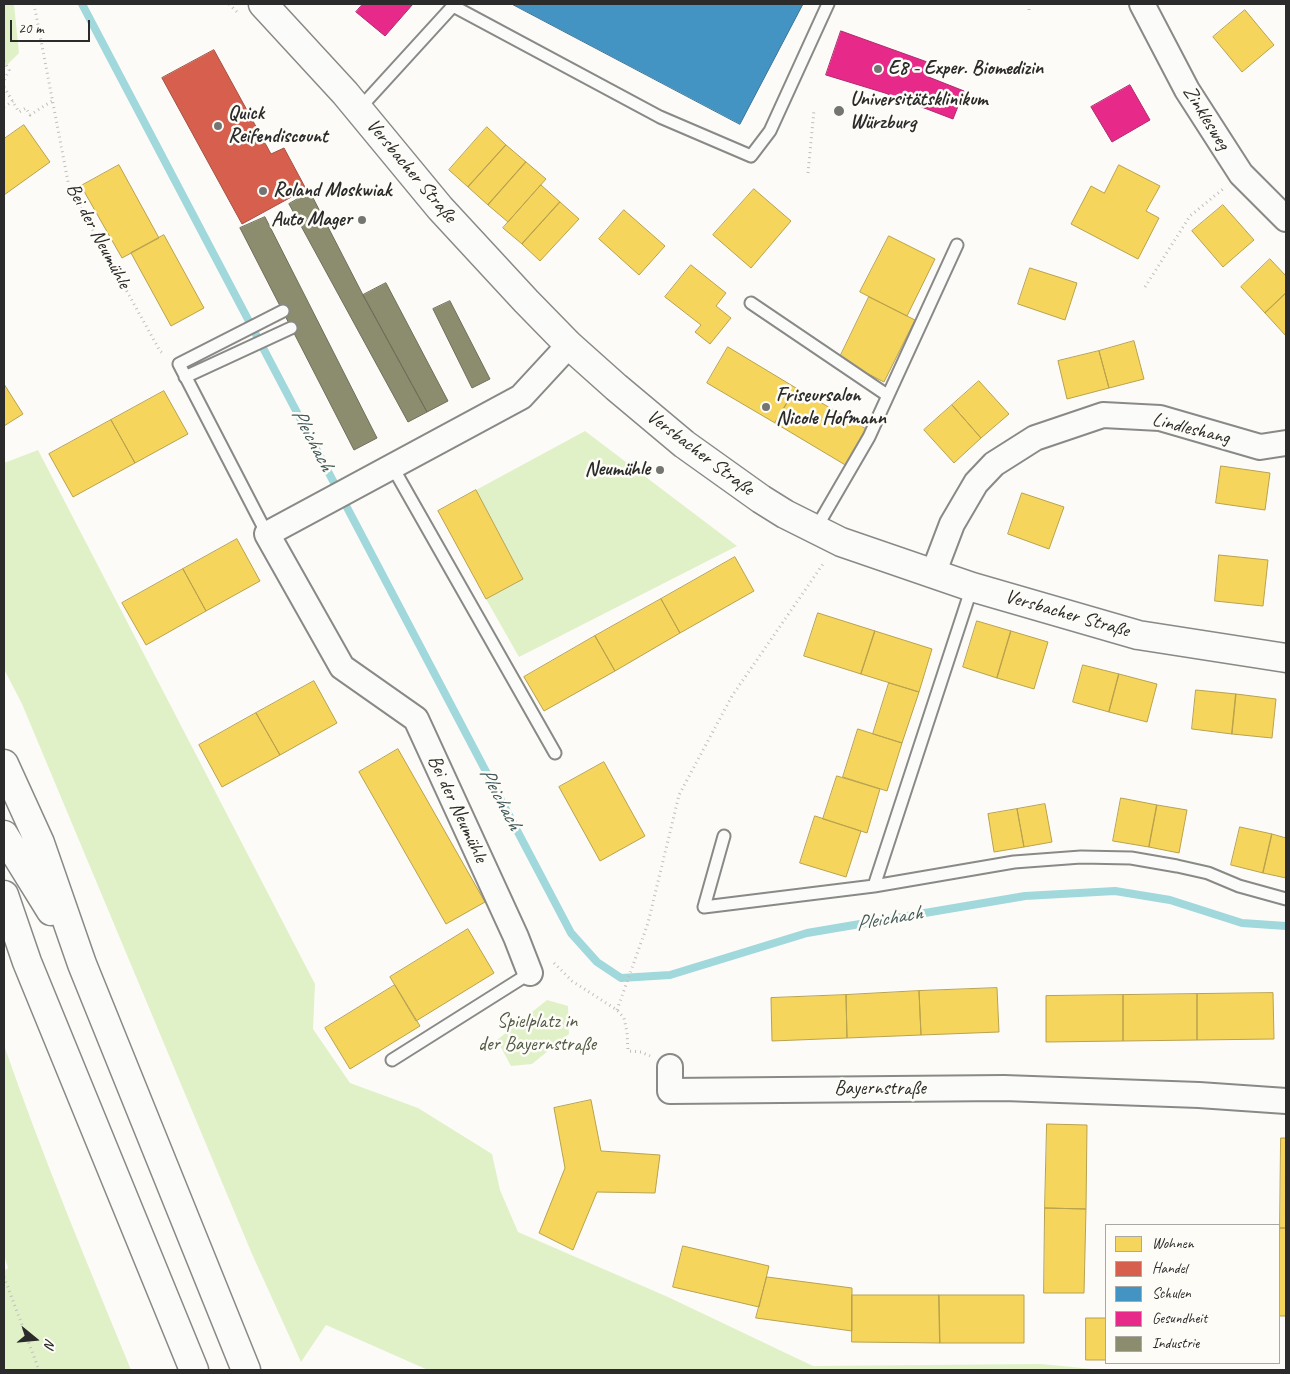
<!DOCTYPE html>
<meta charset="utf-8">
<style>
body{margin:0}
#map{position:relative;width:1290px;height:1374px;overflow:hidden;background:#fcfbf8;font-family:Caveat,sans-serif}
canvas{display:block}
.frame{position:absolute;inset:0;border:5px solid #2b2b2b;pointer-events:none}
.legend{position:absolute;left:1105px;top:1224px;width:175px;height:140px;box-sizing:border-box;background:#fdfcf7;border:1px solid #a9a8a5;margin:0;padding:6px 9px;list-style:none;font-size:15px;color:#2b2b2b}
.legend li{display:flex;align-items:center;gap:10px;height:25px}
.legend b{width:25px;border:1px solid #a9a8a5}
.north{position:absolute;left:10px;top:1314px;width:50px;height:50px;-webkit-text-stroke:4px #fdfcf7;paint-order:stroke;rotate:107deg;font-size:14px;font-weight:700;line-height:20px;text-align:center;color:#2b2b2b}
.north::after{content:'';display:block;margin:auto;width:18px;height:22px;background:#2b2b2b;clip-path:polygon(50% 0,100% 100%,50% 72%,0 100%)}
.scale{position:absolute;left:10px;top:20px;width:80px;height:22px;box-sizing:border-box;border:2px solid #2b2b2b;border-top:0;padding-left:6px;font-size:15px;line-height:18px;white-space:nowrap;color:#2b2b2b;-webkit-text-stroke:4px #fdfcf7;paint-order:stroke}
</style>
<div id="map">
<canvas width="1290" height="1374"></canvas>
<div class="frame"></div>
<ul class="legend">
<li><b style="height:14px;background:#f6d55c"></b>Wohnen</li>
<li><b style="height:14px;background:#d6604d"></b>Handel</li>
<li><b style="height:14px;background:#4393c3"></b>Schulen</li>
<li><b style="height:14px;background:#e7298a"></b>Gesundheit</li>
<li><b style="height:14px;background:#8c8c6e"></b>Industrie</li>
</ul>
<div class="north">N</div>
<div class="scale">20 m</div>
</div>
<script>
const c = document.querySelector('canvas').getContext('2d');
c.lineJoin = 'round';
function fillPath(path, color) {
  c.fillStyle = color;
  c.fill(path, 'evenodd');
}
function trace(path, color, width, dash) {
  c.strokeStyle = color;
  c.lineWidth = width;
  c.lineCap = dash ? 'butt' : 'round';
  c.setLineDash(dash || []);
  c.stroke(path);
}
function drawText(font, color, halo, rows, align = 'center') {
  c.font = font + ' Caveat,sans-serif';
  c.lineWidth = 5;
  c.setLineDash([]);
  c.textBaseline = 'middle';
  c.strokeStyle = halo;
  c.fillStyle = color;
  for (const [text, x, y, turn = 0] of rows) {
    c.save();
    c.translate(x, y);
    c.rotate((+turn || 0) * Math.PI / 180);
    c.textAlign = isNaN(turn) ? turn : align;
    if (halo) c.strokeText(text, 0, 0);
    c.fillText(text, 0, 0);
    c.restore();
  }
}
const green = new Path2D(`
 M4,4h10l5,49 -15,15z
 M585,431l152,115 -218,111 -33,-58 37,-20 -47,-89z
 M38,450l277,534 -2,45 37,54 68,25 74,46 8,36 18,42 150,65 145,69 228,-2 62,6h-675l-102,-45 -25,37 -49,-108 -230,-550 -18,-35v-206z
 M547,1000l21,6 1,28 -37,30 -21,2 -14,-26z
 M4,1045c38,110 83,218 127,325h-127v-99l4,-3 -4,-13z`);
const homes = new Path2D(`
 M1245,10l29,35 -32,27 -29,-35z
 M24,125l26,37 -46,33v-56z
 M487,127l19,18 -38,42 -19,-17z
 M506,145l20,17 -38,43 -20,-18z
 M526,162l20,17 -38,43 -20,-17z
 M119,165l40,73 -37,20 -41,-72z
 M1119,165l41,21 -14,25 13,7 -21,41 -67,-35 20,-38 13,7z
 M541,185l19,17 -38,42 -19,-16z
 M754,189l37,32 -40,47 -38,-33z
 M560,202l19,17 -39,42 -18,-17z
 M1223,205l31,35 -31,27 -31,-36z
 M624,210l41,36 -26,29 -40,-36z
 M164,235l40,73 -33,18 -40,-73z
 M889,236l46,23 -28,57 -47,-24z
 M1270,259l16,17v17l-21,20 -24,-26z
 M691,265l35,28 -10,13 15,12 -21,26 -15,-12 6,-7 -36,-28z
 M1030,268l47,15 -12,37 -47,-16z
 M1286,293v43l-21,-23z
 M869,297l46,23 -31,62 -45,-23z
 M1134,341l10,38 -35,9 -10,-37z
 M728,347l68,41 -21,35 -68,-40z
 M1099,351l10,37 -42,11 -9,-38z
 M979,381l30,33 -28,24 -29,-33z
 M4,384l19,30 -19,12z
 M796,388l72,42 -21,36 -72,-43z
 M164,391l24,43 -53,29 -24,-43z
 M952,405l29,33 -27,25 -30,-33z
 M111,420l24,43 -62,34 -24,-43z
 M1221,466l49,7 -5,37 -49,-7z
 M476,490l47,89 -37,20 -48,-88z
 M1022,493l42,14 -15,42 -41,-15z
 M237,539l23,42 -54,30 -23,-42z
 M1219,555l49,5 -5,46 -48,-5z
 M735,557l19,34 -74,42 -19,-34z
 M183,569l23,42 -60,34 -24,-42z
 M661,599l19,34 -65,38 -20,-35z
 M818,613l57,18 -14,43 -57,-18z
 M977,621l34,10 -14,47 -34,-11z
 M875,631l57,18 -13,43 -58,-18z
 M1011,631l37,11 -14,47 -37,-11z
 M595,636l20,35 -71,40 -20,-34z
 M1083,665l36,9 -10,38 -36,-10z
 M1119,674l38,10 -10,38 -38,-10z
 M314,681l23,42 -57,32 -24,-42z
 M889,683l30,9 -17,51 -29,-9z
 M1196,690l40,4 -4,40 -40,-5z
 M1236,694l40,5 -4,39 -40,-4z
 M256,713l24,42 -58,32 -23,-42z
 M858,729l44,14 -15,48 -44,-14z
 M398,749l87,153 -39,22 -87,-152z
 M604,762l41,74 -45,25 -41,-74z
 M837,776l43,13 -13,44 -44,-14z
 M1121,798l36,7 -8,42 -36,-6z
 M1045,804l7,38 -28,5 -7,-38z
 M1157,805l30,5 -8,43 -30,-6z
 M1017,809l7,38 -30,5 -6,-38z
 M815,816l46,15 -15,46 -46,-14z
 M1240,827l32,7 -9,39 -32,-8z
 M1272,834l14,4v40l-23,-5z
 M468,929l26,44 -78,48 -26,-44z
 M395,985l25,41 -70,43 -25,-41z
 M997,988l2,44 -78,3 -2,-44z
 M919,991l2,44 -74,3 -1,-43z
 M1273,993l1,46 -77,1v-46z
 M1197,994v46l-74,1v-46z
 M846,995l1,43 -75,3 -1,-43z
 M1123,995v46l-77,1v-46z
 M591,1100l10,51 59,4 -5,38 -58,-1 -24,58 -34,-17 26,-65 -11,-60z
 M1047,1124l40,1 -1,84 -41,-1z
 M1281,1138h5v90h-6z
 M1045,1208l41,1 -2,84h-40z
 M1280,1228h6v88h-7z
 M683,1246l86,20 -10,41 -86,-20z
 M767,1277l85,11v43l-96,-13z
 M852,1295h87l1,48 -88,-1z
 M939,1295h85v48h-84z
 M1086,1318h20v42h-20z`);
const shops = new Path2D(`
 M214,50l57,104 13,-6 22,41 -64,35 -80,-146z`);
const schools = new Path2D(`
 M512,4h291l-63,120z`);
const health = new Path2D(`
 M363,4h50l-28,32 -29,-24z
 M841,31l89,32 -4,13 38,15 -11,28 -68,-26 -59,-18z
 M1130,85l20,35 -38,22 -21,-35z`);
const industry = new Path2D(`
 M310,192l53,103 64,117 -19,10 -119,-218z
 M265,217l112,221 -23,12 -114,-222z
 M386,283l62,118 -21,11 -64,-117z
 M450,301l40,78 -18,9 -39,-79z`);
const stream = new Path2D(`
 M82,4l489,929 26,29 24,16 49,-3 137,-42 218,-37 90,-5 55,9 72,23 44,3`);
const path = new Path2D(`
 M34,4l35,183 91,164 4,3
 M229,4l8,8
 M1029,4v9
 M4,61l5,9 -5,11
 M4,87l15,25 7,-4 4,7 22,-14
 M4,107l9,-6
 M808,173l6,-63
 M1145,287l45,-71 33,-27
 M554,963l18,18 45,29 7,8 3,14 1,19 13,1 9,4
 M617,1010l31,-87 31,-128 53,-99 91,-132
 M4,1277l35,93`);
const service = new Path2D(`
 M359,109l94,-103 207,111 91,39 19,-25 58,-127
 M751,303l136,92
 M185,377l106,-49
 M392,466l163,287
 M815,530l54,-93 88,-192
 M267,534l-88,-170 104,-53
 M972,587l-98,299 140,-24 67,-5 50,1 46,8 31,7 31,13 47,13
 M724,836l-20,71 170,-21
 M392,1060l138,-87`);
const minor = new Path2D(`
 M1142,4l45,86 54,84 45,45
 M933,574l19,-50 24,-41 18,-19 41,-26 68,-23 57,3 100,29 26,-4
 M530,973l-14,-36 -100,-218 -74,-52 -75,-133 254,-137 48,-52
 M670,1067v24l334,-3 195,7 87,6`);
const secondary = new Path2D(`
 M263,4l82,89 95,115 86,93 43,44 47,42 68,57 77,55 24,15 56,28 131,45 166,48 148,23`);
const trunk = new Path2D(`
 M4,764l36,79 42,121 164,406
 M4,835l47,76
 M4,895l23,67 167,408`);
const markers = [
 [878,69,5,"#747473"],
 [839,111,6,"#747473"],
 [218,126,5,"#747473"],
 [263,191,5,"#747473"],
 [362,220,5,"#747473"],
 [766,407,5,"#747473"],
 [660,470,5,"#747473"]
];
const poiNames = [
 ["E8 - Exper. Biomedizin",888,69],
 ["Universitätsklinikum",850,100],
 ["Würzburg",850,123],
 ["Quick",228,114],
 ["Reifendiscount",228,137],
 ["Roland Moskwiak",273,191],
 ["Auto Mager",352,220,"right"],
 ["Friseursalon",776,396],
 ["Nicole Hofmann",776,419],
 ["Neumühle",650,470,"right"]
];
const streetNames = [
 ["Zinklesweg",1206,118,58],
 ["Versbacher Straße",411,171,50],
 ["Bei der Neumühle",98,236,62],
 ["Lindleshang",1191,429,14],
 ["Versbacher Straße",700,453,37],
 ["Versbacher Straße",1067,614,16],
 ["Bei der Neumühle",457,809,65],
 ["Bayernstraße",880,1089]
];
const parkNames = [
 ["Spielplatz in",537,1022],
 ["der Bayernstraße",537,1045]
];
const waterNames = [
 ["Pleichach",312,440,62],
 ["Pleichach",500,799,62],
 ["Pleichach",889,919,-10]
];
fillPath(green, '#e0f1c8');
fillPath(homes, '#f6d55c');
trace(homes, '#b9a24d', 1);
fillPath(shops, '#d6604d');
trace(shops, '#a35043', 1);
fillPath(schools, '#4393c3');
trace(schools, '#3c7495', 1);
fillPath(health, '#e7298a');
trace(health, '#af2a6e', 1);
fillPath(industry, '#8c8c6e');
trace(industry, '#6f6f5a', 1);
trace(stream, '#a0d8db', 8);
trace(service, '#898987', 15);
trace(minor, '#898987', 28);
trace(secondary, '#898987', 31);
trace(trunk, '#898987', 31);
trace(path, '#c0bfbc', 3, [1, 4]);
trace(service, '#fbfbf9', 11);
trace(minor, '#fbfbf9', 24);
trace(secondary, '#fbfbf9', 28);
trace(trunk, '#fbfbf9', 28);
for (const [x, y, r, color] of markers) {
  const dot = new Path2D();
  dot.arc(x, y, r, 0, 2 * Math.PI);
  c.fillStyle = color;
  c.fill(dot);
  trace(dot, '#fdfcf7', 2);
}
drawText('bold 20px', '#2b2b2b', '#fdfcf7', poiNames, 'left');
drawText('20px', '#2b2b2b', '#fdfcf7', streetNames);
drawText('20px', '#525a48', '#fdfcf7', parkNames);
drawText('italic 21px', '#425a5c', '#fdfcf7', waterNames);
</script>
